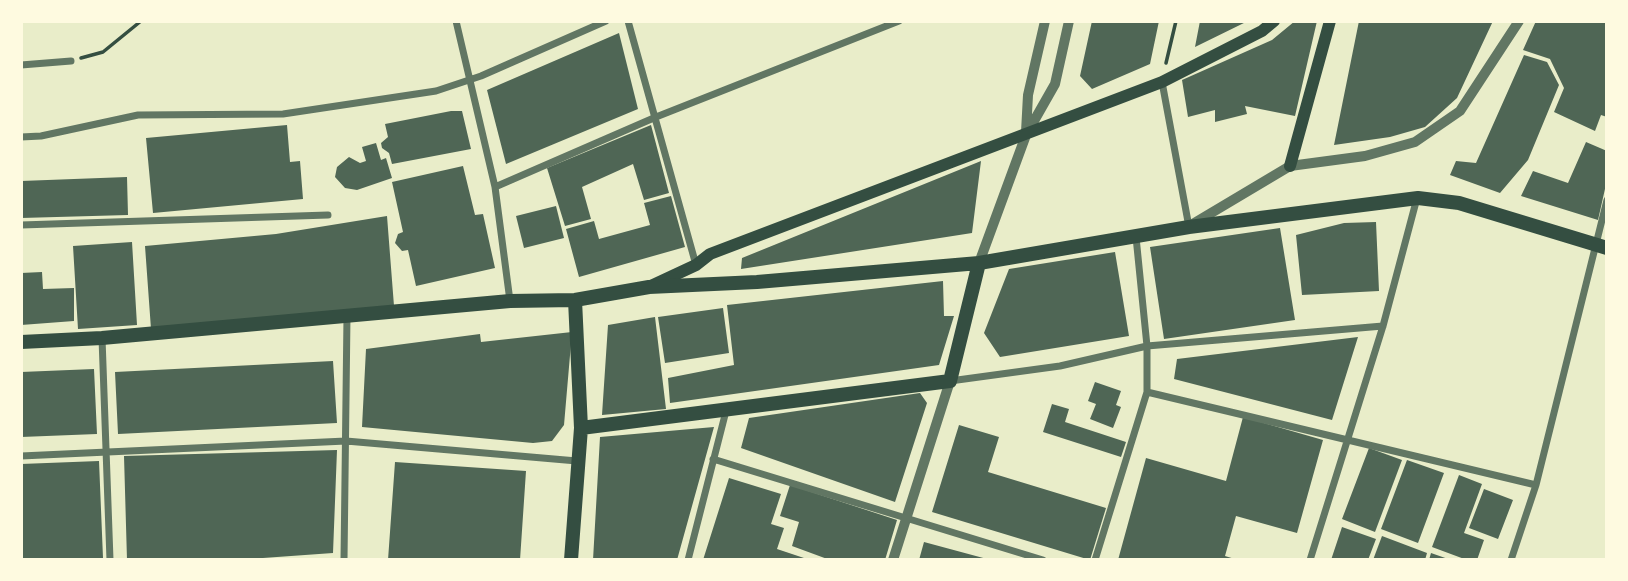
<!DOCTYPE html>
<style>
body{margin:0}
#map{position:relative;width:1628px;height:581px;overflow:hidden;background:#e9edc9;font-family:"Space Grotesk",sans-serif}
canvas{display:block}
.frame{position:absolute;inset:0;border:23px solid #fefae0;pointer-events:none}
</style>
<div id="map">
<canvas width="1628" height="581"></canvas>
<div class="frame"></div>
</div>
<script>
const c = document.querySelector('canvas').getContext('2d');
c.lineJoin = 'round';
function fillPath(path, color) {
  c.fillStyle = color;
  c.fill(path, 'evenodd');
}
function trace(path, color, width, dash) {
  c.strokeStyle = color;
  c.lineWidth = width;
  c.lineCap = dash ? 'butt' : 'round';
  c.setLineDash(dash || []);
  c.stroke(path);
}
const building = new Path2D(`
 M1092,21h67l-9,43 -58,25 -12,-13z
 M1200,21h48l-53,26z
 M1295,21h22l-22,95 -50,-10 2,8 -32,8v-12l-27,7 -6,-37 90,-40z
 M1359,21h134l-36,77 -32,29 -35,10 -56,8z
 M1536,21h71v96l-6,-2 -6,16 -41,-19 10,-24 -14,-29 -27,-9z
 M619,33l19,76 -132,55 -19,-74z
 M1524,55l23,7 12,23 -31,75 -28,33 -50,-18 6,-14 20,2z
 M451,111h11l9,38 -79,15 -3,-11 -7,-5 -1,-5 7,-6 -3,-13z
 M287,125l3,37 10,-1 3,38 -150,14 -7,-75z
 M651,125l18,68 -25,7 -11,-36 -51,23 9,32 -26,7 -18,-58z
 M1586,142l21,9v29l-9,40 -77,-24 12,-25 35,12z
 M376,143l5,17 5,-2 6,20 -35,12 -12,-2 -10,-11 2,-10 12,-10 11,6 6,-2 -4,-14z
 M981,161l-9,72 -231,36 1,-11z
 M463,166l12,49 8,-1 12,54 -79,18 -8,-36 -6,1 -7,-8 3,-9 5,-2 -11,-50z
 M127,177l1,38 -107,3v-37z
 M671,196l14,51 -106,30 -13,-48 28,-8 5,18 51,-14 -6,-22z
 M556,206l8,32 -40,10 -8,-32z
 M387,216l7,90 -243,23 -6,-83 131,-12z
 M1376,222l3,69 -77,4 -6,-60 48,-12z
 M1280,228l15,92 -131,19 -14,-92z
 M132,242l5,83 -59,4 -5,-83z
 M1115,252l14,84 -129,21 -16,-24 25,-64z
 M42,272l1,17 31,-1v33l-53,4v-52z
 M943,281l1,35h10l-15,49 -269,38 -2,-25 66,-13 -7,-60z
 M723,308l6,45 -64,10 -7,-46z
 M655,317l11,92 -64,6 6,-90z
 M572,332l-8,93 -12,16 -19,2 -171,-16 4,-78 114,-15 1,8z
 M1358,337l-26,83 -158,-41 3,-20z
 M333,361l4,62 -219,11 -3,-62z
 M94,369l3,65 -76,3v-65z
 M1095,382l26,9 -5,14 5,2 -8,21 -23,-9 6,-15 -8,-3z
 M920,393l7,10 -32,99 -154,-54 8,-30z
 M1052,404l17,5 -4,13 61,20 -5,15 -78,-25z
 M1243,417l80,23 -26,93 -61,-17 -11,40 13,4h-120l28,-102 80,23z
 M959,425l40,12 -11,35 118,36 -16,52 -158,-48z
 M714,427l-37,133h-84l7,-123z
 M1369,448l33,12 -27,72 -33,-13z
 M337,450l-4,103 -98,7h-108l-3,-104z
 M1407,460l37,13 -26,70 -37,-14z
 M99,461l4,97 -82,2v-96z
 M395,462l131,9 -6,89h-132z
 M1459,475l23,9 -18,49 20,7 -7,20h-10l-35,-13z
 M729,478l52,16 -10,30 13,4 -7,21 33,11h-107z
 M790,485l107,35 -12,40h-55l-38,-14 7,-24 -19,-6z
 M1484,489l29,11 -15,39 -29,-11z
 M1342,527l34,12 -8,21h-37z
 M1382,536l45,17 -2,7h-52z
 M924,542l63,17 -1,1h-67z
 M1431,553l20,7h-22z`);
const path = new Path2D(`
 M81,58l22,-6 38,-31
 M1166,63l10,-42`);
const minor = new Path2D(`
 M456,21l39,166 15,114
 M628,21l68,244
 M21,65l50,-4
 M1162,82l27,145
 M21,137l20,-1 97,-21 145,-1 153,-23 45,-15 125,-55
 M495,187l161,-70 243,-96
 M21,225l307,-10
 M102,338l8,222
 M950,381l110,-15 87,-20 236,-20
 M1147,392l389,93
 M21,456l325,-15 231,20
 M713,459l330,101
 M344,560l3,-244
 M688,560l38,-149
 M1095,560l52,-168v-46l-11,-109
 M1310,560l73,-234 34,-128
 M1511,560l25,-75 71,-285`);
const tertiary = new Path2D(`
 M1026,132l2,-37 17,-74
 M1191,225l99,-59 75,-10 50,-14 45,-31 59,-90
 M979,263l47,-128 29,-51 14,-63
 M893,560l57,-179`);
const secondary = new Path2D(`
 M1290,166l40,-145
 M651,286l45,-21 14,-11 452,-172 100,-51 12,-10`);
const primary = new Path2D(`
 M21,342l81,-4 408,-37 65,-1 74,-13 108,-5 222,-19 210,-36 229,-29 41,5 148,45
 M581,428l369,-47 29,-118
 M571,560l10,-132 -6,-128`);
fillPath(building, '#4f6655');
trace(path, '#344e41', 3.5);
trace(minor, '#617663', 7);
trace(tertiary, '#617663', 10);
trace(secondary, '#344e41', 12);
trace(primary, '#344e41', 14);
</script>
